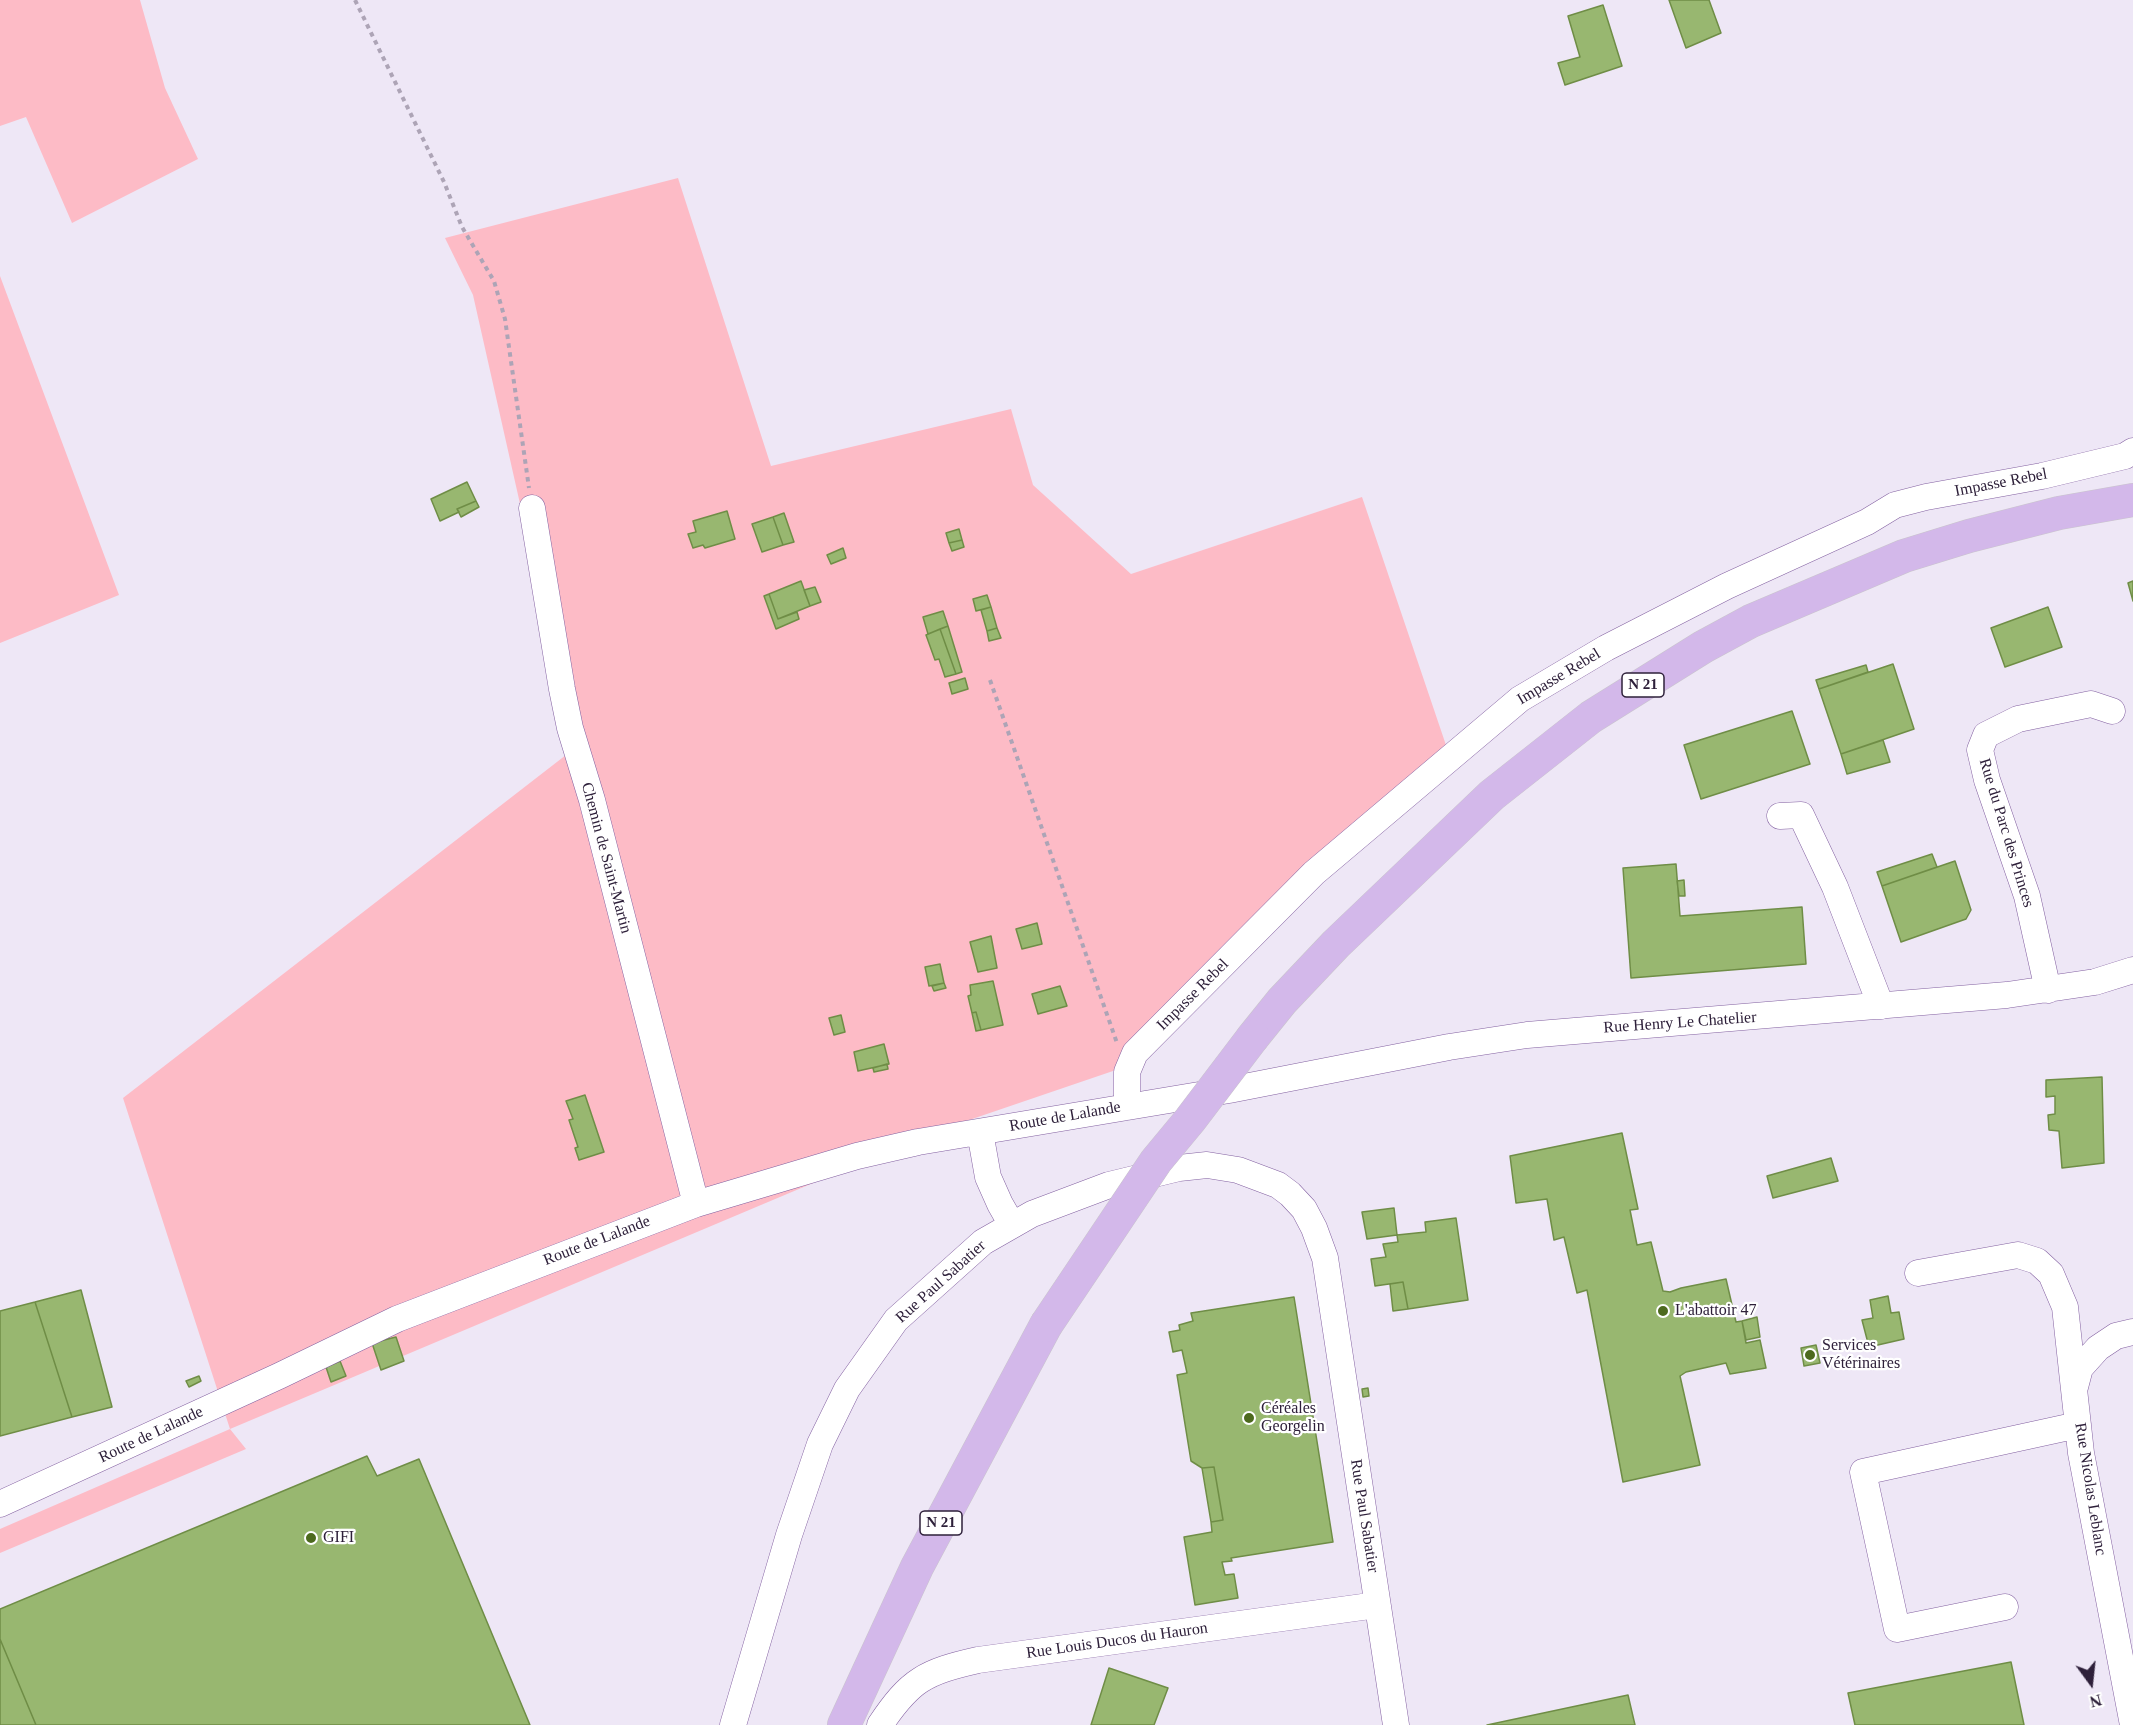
<!DOCTYPE html>
<meta charset="utf-8">
<style>
body{margin:0}
#map{position:relative;width:2133px;height:1725px;overflow:hidden;background:#eee7f6;font-family:"Times New Roman",serif}
canvas{display:block}
.north{position:absolute;left:2061px;top:1653px;width:60px;height:60px;-webkit-text-stroke:4px #fff;paint-order:stroke;rotate:165deg;font-size:16px;font-weight:700;line-height:24px;text-align:center;color:#2e203a}
.north::after{content:'';display:block;margin:auto;width:21px;height:27px;background:#2e203a;clip-path:polygon(50% 0,100% 100%,50% 72%,0 100%)}
</style>
<div id="map">
<canvas width="2133" height="1725"></canvas>
<div class="north">N</div>
</div>
<script>
const c = document.querySelector('canvas').getContext('2d');
c.lineJoin = 'round';
function fillPath(path, color) {
  c.fillStyle = color;
  c.fill(path, 'evenodd');
}
function trace(path, color, width, dash) {
  c.strokeStyle = color;
  c.lineWidth = width;
  c.lineCap = dash ? 'butt' : 'round';
  c.setLineDash(dash || []);
  c.stroke(path);
}
function drawText(font, color, halo, rows, align = 'center') {
  c.font = font + ' "Times New Roman",serif';
  c.lineWidth = 4.5;
  c.setLineDash([]);
  c.textBaseline = 'middle';
  c.strokeStyle = halo;
  c.fillStyle = color;
  for (const [text, x, y, turn = 0] of rows) {
    c.save();
    c.translate(x, y);
    c.rotate((+turn || 0) * Math.PI / 180);
    c.textAlign = isNaN(turn) ? turn : align;
    if (halo) c.strokeText(text, 0, 0);
    c.fillText(text, 0, 0);
    c.restore();
  }
}
const green = new Path2D(`
 M0,0h140l25,88 33,71 -126,64 -46,-106 -26,9z
 M678,178l93,288 240,-57 22,76 98,89 231,-77 88,260 -337,314 -179,61 -704,297 16,20 -246,104v-24l230,-100 -107,-331 452,-350 -102,-453 -28,-57z
 M0,276l119,319 -119,48z`);
const building = new Path2D(`
 M1669,0h40l12,33 -35,15z
 M1603,5l19,61 -57,19 -7,-22 22,-6 -12,-41z
 M467,482l9,19 -19,8 2,3 -19,9 -9,-22z
 M476,501l3,6 -18,10 -4,-8z
 M727,511l8,28 -30,9 -2,-3 -10,3 -5,-14 8,-2 -3,-11z
 M784,513l10,29 -11,3 -10,-28z
 M773,517l10,28 -21,7 -10,-28z
 M959,529l3,11 -13,3 -3,-10z
 M962,540l2,7 -12,4 -3,-8z
 M843,548l3,10 -15,6 -4,-9z
 M801,581l9,25 -32,13 -9,-25z
 M2133,581v20l-5,-18z
 M815,587l6,15 -11,4 -6,-16z
 M769,594l9,25 19,-7 2,7 -23,10 -12,-33z
 M987,595l4,12 -15,4 -3,-12z
 M991,607l6,21 -10,3 -6,-21z
 M2048,607l14,40 -57,20 -14,-39z
 M943,611l5,15 -20,8 -5,-17z
 M948,626l14,46 -6,2 -16,-45z
 M997,628l4,10 -12,3 -2,-10z
 M940,629l16,45 -11,3 -6,-18 -4,1 -9,-25z
 M1893,664l21,65 -73,25 -22,-65z
 M1866,665l2,7 -49,17 -3,-9z
 M965,678l3,11 -16,5 -3,-11z
 M1792,711l18,53 -109,35 -17,-54z
 M1883,740l7,22 -43,12 -6,-20z
 M1932,854l5,13 -55,19 -5,-14z
 M1955,861l16,49 -5,9 -65,23 -19,-56z
 M1676,864l4,52 122,-9 4,57 -175,14 -8,-110z
 M1684,880l1,16h-6l-2,-15z
 M1037,923l5,21 -20,5 -6,-20z
 M991,936l6,32 -19,4 -8,-30z
 M940,964l4,19 -15,3 -4,-19z
 M993,981l10,44 -22,5 -5,-18 -4,1 -4,-17 3,-1 -1,-10z
 M944,983l2,5 -12,3 -2,-5z
 M1060,986l7,20 -29,8 -6,-20z
 M976,1012l5,18 -5,1 -4,-18z
 M841,1015l4,17 -11,3 -5,-17z
 M884,1044l5,20 -31,7 -4,-19z
 M887,1064l1,5 -14,3 -1,-4z
 M2102,1077l2,86 -42,5 -3,-37 -10,-1 -1,-15 7,-1v-18l-9,1v-17z
 M585,1095l19,57 -25,8 -4,-12 3,-1 -9,-27 4,-1 -7,-18z
 M1622,1133l16,76 -8,1 7,35 14,-3 12,49 7,1 11,-4 45,-9 10,43 6,-1 4,22 14,-3 6,28 -36,6 -4,-11 -40,9 -6,4 20,89 -77,17 -36,-192 -10,3 -13,-56 -10,3 -7,-41 -31,4 -6,-47z
 M1831,1158l7,23 -65,17 -6,-22z
 M1394,1208l3,27 -30,4 -5,-27z
 M1456,1218l12,82 -60,9 -5,-27 -28,4 -4,-27 15,-2 -3,-13 15,-2 -1,-7 29,-3 -1,-10z
 M1403,1282l5,27 -15,2 -3,-27z
 M81,1290l31,117 -40,10 -37,-115z
 M1888,1296l3,17 8,-1 5,27 -35,8 -7,-27 11,-2 -3,-18z
 M1294,1297l39,245 -102,16 1,3 -10,1 3,13 9,-1 4,24 -43,7 -11,-68 28,-5 -1,-10 12,-2 -9,-53 -12,1 -11,-7 -14,-86 10,-2 -5,-23 -9,2 -4,-20 11,-2 -1,-5 14,-4 -2,-8z
 M35,1302l37,115 -72,19v-125z
 M1757,1317l3,20 -14,3 -4,-19z
 M396,1337l8,24 -23,9 -9,-27z
 M1816,1345l4,18 -16,3 -3,-18z
 M340,1361l6,15 -15,6 -5,-15z
 M199,1376l2,5 -12,6 -3,-6z
 M1368,1388l1,8 -6,1 -1,-8z
 M367,1456l10,20 42,-17 111,266h-494l-36,-86v-30z
 M1214,1467l9,53 -12,2 -9,-54z
 M0,1639l36,86h-36z
 M2011,1662l13,63h-169l-7,-32z
 M1109,1668l59,20 -14,37h-63z
 M1628,1695l7,30h-148z`);
const path = new Path2D(`
 M355,0l89,182 18,45 32,54 11,38 24,169
 M990,680l127,363`);
const minor = new Path2D(`
 M532,508l30,181 8,39 22,72 104,404
 M1780,816l21,-1 34,72 46,119
 M2048,990l-21,-94 -40,-116 -7,-30 6,-15 32,-16 73,-15 21,7
 M1127,1107v-35l8,-19 179,-180 206,-174 86,-51 121,-62 140,-64 28,-17 31,-8 116,-21 83,-20 8,-5
 M980,1132l8,45 12,27 12,21
 M1918,1273l100,-18 19,6 14,13 14,33 16,146 52,272
 M2075,1387l5,-19 18,-20 18,-12 17,-4
 M0,1504l279,-128 118,-57 299,-115 161,-48 61,-14 311,-52 220,-43 78,-12 480,-40 88,-13 38,-12
 M2005,1607l-108,22 -34,-157 215,-47
 M733,1725l56,-190 31,-91 27,-55 49,-69 87,-78 49,-28 77,-29 70,-17 28,-3 31,5 40,15 12,9 14,15 10,19 11,30 71,467
 M880,1725c30,-45 45,-53 98,-65l399,-55`);
const major = new Path2D(`
 M1253,1037l29,-36 54,-57 156,-149 99,-78 112,-70 48,-26 153,-65 65,-20 90,-23 74,-13
 M844,1725l73,-158 129,-242`);
const majorBridge = new Path2D(`
 M1046,1325l110,-164 34,-41 63,-83`);
const markers = [
 [1663,1311,6,"#4d6a1e"],
 [1810,1355,6,"#4d6a1e"],
 [1249,1418,6,"#4d6a1e"],
 [311,1538,6,"#4d6a1e"]
];
const shields = [
 [1643,685,42],
 [941,1523,42]
];
const shieldNames = [
 ["N 21",1643,685],
 ["N 21",941,1523]
];
const streetNames = [
 ["Impasse Rebel",2001,483,-11],
 ["Impasse Rebel",1559,677,-31],
 ["Rue du Parc des Princes",2006,833,73],
 ["Chemin de Saint-Martin",606,858,75],
 ["Impasse Rebel",1193,995,-45],
 ["Rue Henry Le Chatelier",1680,1023,-4],
 ["Route de Lalande",1065,1117,-10],
 ["Route de Lalande",597,1241,-21],
 ["Rue Paul Sabatier",941,1282,-42],
 ["Route de Lalande",151,1435,-25],
 ["Rue Nicolas Leblanc",2090,1489,81],
 ["Rue Paul Sabatier",1364,1516,81],
 ["Rue Louis Ducos du Hauron",1117,1641,-8]
];
const poiNames = [
 ["L'abattoir 47",1675,1311],
 ["Services",1822,1346],
 ["Vétérinaires",1822,1364],
 ["Céréales",1261,1409],
 ["Georgelin",1261,1427],
 ["GIFI",323,1538]
];
fillPath(green, '#fdbbc6');
fillPath(building, '#98b770');
trace(building, '#6f8d46', 1.5);
trace(minor, '#8361a1', 27);
trace(major, '#c9c5cc', 34);
trace(path, '#ada4b6', 4, [4.5, 4.5]);
trace(minor, '#fff', 26);
trace(major, '#d3b8ea', 33);
trace(majorBridge, '#c9c5cc', 34, []);
trace(majorBridge, '#d3b8ea', 33);
for (const [x, y, r, color] of markers) {
  const dot = new Path2D();
  dot.arc(x, y, r, 0, 2 * Math.PI);
  c.fillStyle = color;
  c.fill(dot);
  trace(dot, '#fff', 2);
}
for (const [x, y, w] of shields) {
  const box = new Path2D();
  box.roundRect(x - w / 2, y - 12, w, 24, 4.5);
  c.fillStyle = '#fff';
  c.fill(box);
  trace(box, '#2e203a', 1.5);
}
drawText('bold 15px', '#2e203a', null, shieldNames);
drawText('16px', '#2e203a', '#fff', streetNames);
drawText('16px', '#2e203a', '#fff', poiNames, 'left');
</script>
